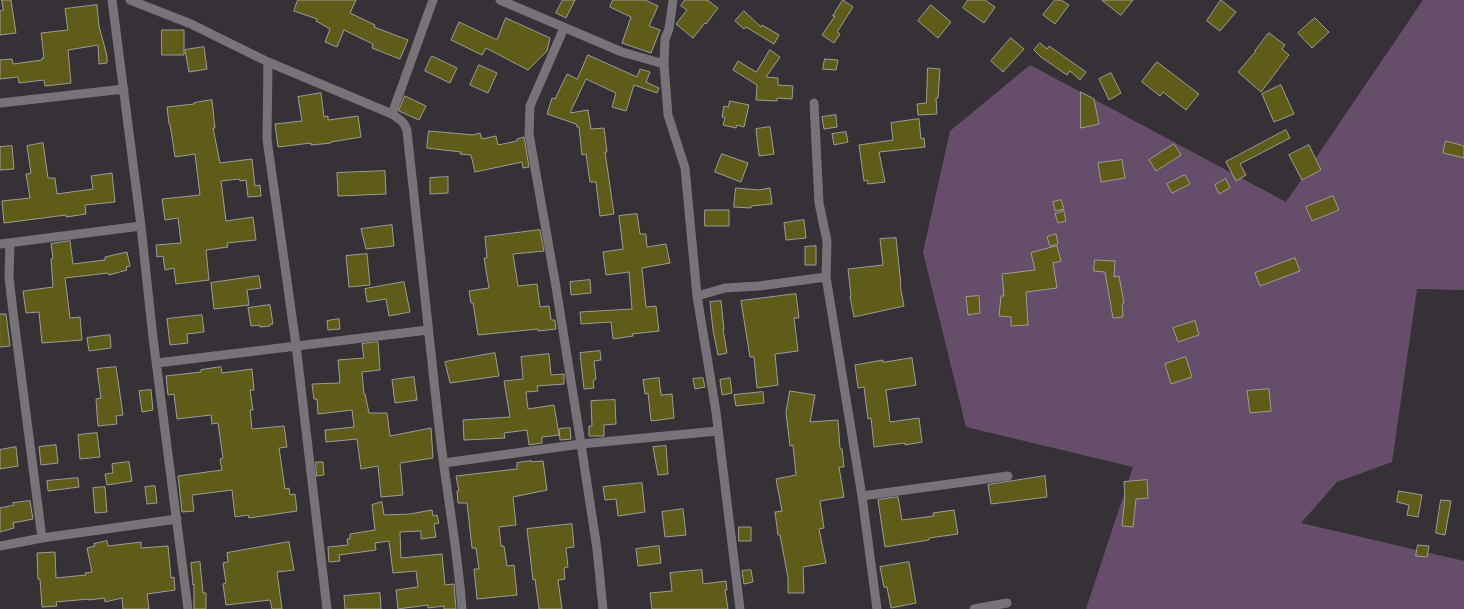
<!DOCTYPE html>
<style>
body{margin:0}
canvas{display:block;background:#363136}
</style>
<canvas width="1464" height="609"></canvas>
<script>
const c = document.querySelector('canvas').getContext('2d');
c.lineJoin = 'round';
function fillPath(path, color) {
  c.fillStyle = color;
  c.fill(path, 'evenodd');
}
function trace(path, color, width, dash) {
  c.strokeStyle = color;
  c.lineWidth = width;
  c.lineCap = dash ? 'butt' : 'round';
  c.setLineDash(dash || []);
  c.stroke(path);
}
const green = new Path2D(`
 M1423,0h41v290l-47,-1 -25,173 -55,20 -36,41 163,38v48h-378l47,-142 -167,-40 -43,-175 27,-121 80,-66 256,137z`);
const building = new Path2D(`
 M2,0h9l5,33 -16,2v-24l3,-1z
 M298,0h58l-6,13 25,12 -1,2 34,13 -8,19 -28,-11 1,-4 -29,-14 -7,17 -12,-5 5,-13 -14,-8 1,-2 -23,-8z
 M563,0h12l-9,18 -10,-5z
 M613,0h32l13,6 -9,20 11,4 -9,23 -29,-10 9,-26 -21,-10z
 M685,0h22l11,8 -12,16 -1,-1 -12,15 -17,-14 11,-14 -6,-4z
 M843,0l10,7 -16,25 3,2 -6,9 -12,-8 13,-19h-2z
 M968,0h17l10,7 -11,16 -21,-15z
 M1055,0h6l8,5 -14,19 -12,-9z
 M1102,0h31l-12,15z
 M1221,0l15,12 -16,19 -13,-10z
 M97,5l2,21 8,30v7l-8,1 -1,-19 -30,5 3,33 -26,3 -1,-6 -25,3 -1,-6 -18,2v-19l12,-1 1,5 29,-4v-2h2l-3,-25 27,-3 -3,-21z
 M931,5l20,17 -13,16 -20,-17z
 M744,11l17,16 1,-2 17,10 -5,9 -28,-17 -2,2 -9,-8z
 M506,18l44,20 -3,13 -19,19 -42,-22 -4,7 -31,-15 8,-18 36,17h2z
 M1315,18l14,14 -17,16 -14,-15z
 M162,30h22v25h-22z
 M1269,33l16,12 -3,4 7,6 -28,37 -23,-20 18,-21h-1z
 M1011,38l13,11 -21,23 -12,-11z
 M1040,43l7,6 2,-3 37,26 -6,8 -10,-9 -3,4 -26,-18 -7,-7z
 M204,47l3,22 -18,3 -4,-22z
 M770,50l10,7 -14,20 12,1v7l15,1 -1,13 -15,-1v3l-21,-1 1,-15 -24,-15 5,-9 18,11z
 M588,55l49,22 3,-8 10,3 -4,10 13,6 -2,5 -23,-8 -8,26 -14,-4 4,-14 -30,-14 -16,34 18,-3 3,19 13,-1 3,24h-2l9,62 -14,2 -4,-34h-6l-4,-28 -4,1 -3,-28h-2l-1,-3 -29,-10 5,-16 3,1 12,-25 10,5z
 M432,56l25,12 -7,15 -25,-12z
 M825,59l13,1 -2,10 -13,-1z
 M1157,62l42,32 -13,16 -23,-18 -3,4 -18,-14z
 M479,65l18,8 -9,20 -18,-8z
 M928,68l12,1 -2,29h-2l1,16 -19,1 -1,-11 9,-1z
 M1111,73l10,20 -12,7 -10,-21z
 M1281,85l13,29 -20,8 -12,-28z
 M1081,92l13,7 5,25 -18,4z
 M321,93l3,24 4,-1v4l30,-4 3,21 -30,5v1l-20,2v-2l-33,4 -3,-23 27,-3 -4,-24z
 M405,96l21,10 -7,14 -20,-9z
 M212,100l3,28h-2l7,35 32,-4 3,27 5,-1 1,11 -13,1 -2,-17 -6,1 -1,-2 -18,2 5,40 27,-4 3,23 -29,3 1,4 -22,3 3,30 -33,4 -2,-16 -9,2 -2,-14 -6,1 -1,-12 25,-2 -3,-25 -13,2 -3,-21 38,-4 -5,-41 -20,3 -5,-33h-1l-2,-17 27,-3v-1z
 M730,101l19,4 -5,22 -7,-2 -1,3 -13,-3 2,-7 -3,-1 2,-11 4,1z
 M836,115l1,12 -13,2 -2,-12z
 M919,119l2,20 3,-1 1,9 -46,5 6,30 -17,2 -1,-4 -3,1 -5,-36 34,-5 -2,-17z
 M770,127l4,27 -15,2 -3,-27z
 M1286,130l4,8 -50,26 6,11 -10,6 -10,-19z
 M429,131l34,3 10,1 7,-2 2,6 14,-3 2,9 19,-4v-2l7,-2 5,30 -6,1 -1,-6 -47,10 -4,-17 -11,-1 1,-2 -34,-4z
 M846,132l2,10 -14,3 -2,-11z
 M1446,141l18,5v12l-21,-5z
 M43,143l5,35h7l2,16 36,-5 -2,-13 21,-3 3,29 -30,3 1,9 -20,3v-2l-62,8 -2,-22 28,-3 -4,-24 5,-1 -4,-27z
 M1174,144l7,11 -25,16 -7,-11z
 M1309,145l12,25 -19,10 -13,-25z
 M12,146l2,23 -14,1v-23z
 M722,154l26,9 -7,19 -26,-10z
 M1122,160l3,18 -24,4 -3,-19z
 M385,171l1,23 -48,2 -1,-23z
 M1185,175l5,9 -18,9 -5,-9z
 M448,177v16l-18,1v-16z
 M1226,179l4,9 -11,6 -4,-9z
 M736,188l23,2 11,-2 2,16 -21,2v2l-17,-1z
 M1333,196l6,14 -27,11 -6,-14z
 M1061,200l3,9 -9,2 -2,-9z
 M705,210h24v16h-24z
 M1064,211l2,10 -8,2 -3,-9z
 M637,214l3,20h6l1,13 19,-3 4,19 -28,5 4,39 10,-1 3,25 -27,3 1,2 -20,3 -2,-17 -30,2 -1,-12 52,-3 -3,-37 -23,3 -3,-23 20,-3 -4,-33z
 M804,220l2,18 -20,2 -2,-17z
 M392,225l2,21 -28,3 -5,-20z
 M540,230l4,21 -31,3 5,32 19,-2 3,23 9,-1 2,14h4l1,9 -18,2v-2l-60,6 -5,-32h-2l-2,-12 20,-3 -5,-30h3l-2,-21z
 M1056,234l2,10 -8,2 -3,-9z
 M896,238l5,47h-1l4,21 -50,11 -4,-20 1,-1 -3,-27 35,-4 -3,-26z
 M70,241l3,23 32,-4v-3l22,-5 3,14 -4,1 1,3 -18,5 -1,-2 -43,5 5,40 10,-1 2,23 -40,3 -3,-31 -13,1 -3,-22 30,-4 -2,-28 2,-1 -2,-14z
 M816,246v19h-11v-18z
 M1057,246l4,15 -8,2 4,25 -31,4 2,33 -17,1v-9l-12,-1 2,-20h3l-2,-22 33,-4 -4,-17z
 M367,254l3,31 -21,2 -3,-31z
 M1295,258l5,13 -40,15 -5,-13z
 M1095,260l20,1 -1,16 5,-1 5,27 -2,1 1,13 -10,1 -8,-46 -11,-1z
 M259,276l2,12 -14,2 2,15 -35,4 -3,-26z
 M590,280l1,13 -20,2 -1,-13z
 M404,282l6,30 -21,4 -3,-17 -19,3 -2,-13z
 M796,294l3,24h-5l4,33 -23,3 3,31 -21,3 -3,-31h-4l-9,-56z
 M979,296l1,17 -12,2 -2,-18z
 M721,301l3,28h-1l4,24 -9,2 -5,-25 -3,-28z
 M270,305l3,19h-3v2l-10,1v-2l-9,1 -3,-18z
 M0,314h6l4,32 -10,1z
 M202,315l2,17 -17,2 1,9 -18,2 -3,-26z
 M339,319l1,10 -12,1 -1,-9z
 M1195,321l4,14 -21,7 -5,-14z
 M110,335l1,13 -22,3 -2,-13z
 M378,342l2,28 -18,2 2,22h1l4,19h18l3,23 41,-8 2,30 -33,5 3,32 -22,2 -3,-31 -17,3 -4,-30 -31,3 -1,-12 29,-3 -2,-17 -34,4 -1,-15h-3l-2,-15 28,-1 -2,-23 26,-2 -2,-14z
 M600,351l1,9 -7,1 2,18 -3,2 1,7 -10,1 -4,-36z
 M495,353l4,23 -49,7 -5,-21z
 M549,354l2,21 13,-1v10l-27,2 1,5 -12,1 2,17 26,-4 5,30 -17,2v6l-13,2 -2,-15 -23,3 1,5 -41,2 -1,-20 47,-3 -6,-36 19,-2 -2,-22z
 M1186,357l6,20 -21,7 -6,-20z
 M912,358l4,27 -30,5 4,32 29,-4 3,24 -17,3v-2l-31,4 -3,-29 -3,1 -4,-32 -6,1 -3,-23 28,-5v2z
 M116,367l7,48 -7,1 1,8 -19,2 -2,-27 5,-1 -4,-29z
 M221,367l1,6 30,-4 2,21h-4l3,20h-3l2,19 32,-3 3,21 -8,1 6,41 4,-1 1,7 5,-1 2,17 -48,7 -1,-3 -13,2 -3,-27 -40,5 2,16 -12,1 -4,-36 44,-6 -2,-11 3,-1 -5,-35 -6,1 -1,-9 -34,4 -3,-25 -6,1 -2,-19 35,-4v-2z
 M414,377l3,23 -22,3 -3,-23z
 M659,378l2,17 11,-1 2,24 -23,3 -3,-28 -3,1 -2,-14z
 M703,378l2,9 -10,2 -2,-10z
 M730,378l2,15 -10,2 -2,-15z
 M1269,389l2,22 -21,2 -3,-22z
 M151,390l2,20 -11,2 -3,-21z
 M790,391l25,4 -5,27 28,-2 2,29h2l2,18h-5l5,30 -24,4 4,27 -5,1 7,34 -23,4 1,26h-16v-15l-8,-43h-2l-3,-23 7,-1 -6,-32 20,-4 -3,-30 -3,1 -4,-33z
 M763,392l1,11 -28,3 -2,-11z
 M615,400l1,24 -12,1v11h-15v-10h3l-1,-25z
 M570,428l1,11 -11,1 -1,-11z
 M97,433l3,24 -20,2 -2,-24z
 M56,445l2,18 -17,2 -2,-18z
 M666,446l2,28 -10,1 -5,-28z
 M16,447l2,19 -18,3v-19z
 M531,461v1l12,-1 4,29 -34,7 3,28 -17,2 2,19h3l3,20 7,-1 3,30 -40,4 -3,-30h5l-3,-21h-4l-5,-45h-9l-1,-12h2l-3,-15 61,-7v-6z
 M129,462l3,19 -25,4 -2,-11 8,-1 -1,-9z
 M316,462h7l1,13 -7,1z
 M1045,476l2,21 -56,7 -3,-19z
 M78,478l1,9 -31,4 -1,-10z
 M1147,480l1,18 -12,1 -3,28 -11,-1 3,-29 -1,-15z
 M642,483l3,29 -27,4 -2,-17 -11,1 -2,-13z
 M155,486l2,17 -10,1 -2,-17z
 M105,487l2,25 -12,1 -2,-25z
 M1399,491l23,4 -4,22 -11,-2 2,-10 -12,-3z
 M898,497l4,23 32,-4 -1,-3 21,-3 4,24 -29,4v2l-44,7 -7,-47z
 M1441,500l10,1 -6,34 -9,-2z
 M30,501l3,18 -20,4 1,5 -14,4v-24l14,-3 -1,-2z
 M382,502l2,13 26,-1 22,-4 1,6 4,-1 2,8 -5,1 2,13 -15,2v-8l-21,1 1,26 41,-4 3,31 9,-1 2,25h-12v-3l-16,2v-3l-30,4 -2,-19 22,-3 -2,-16 -23,2 -4,-32 -14,2 1,7 -37,5 1,6 -11,1 -1,-15 20,-2 -1,-6h3v-5l25,-4 -3,-25z
 M683,509l3,26 -21,2 -3,-25z
 M572,524l2,23 -8,1 2,19 -4,1 1,11 -7,1 4,29h-23l-4,-30 -2,1 -6,-51z
 M739,527h12v14h-12z
 M107,541l1,5 33,-4v6l27,-2 3,32 3,-1 1,13 -28,4 2,15h-26l-1,-11 -17,4 -1,-4 -15,2v-1l-33,3 1,4 -15,1 -2,-28h-2l-1,-26 18,-1 1,26 30,-3 -1,-2 7,-1 -5,-24 8,-2 -1,-2z
 M289,542l5,28 -17,2 5,37h-10l-2,-9 -44,5 -3,-21 3,-1 -3,-20 5,-1 -1,-9z
 M1418,545l11,1 -2,11 -11,-1z
 M659,546l2,17 -23,3 -2,-17z
 M200,562l3,31h3v16h-12v-25l-1,1 -2,-22z
 M909,562l7,41 -25,5 -4,-21h-3l-4,-20z
 M702,570l1,14 23,-3 1,9h-2l3,19h-76l-2,-16 22,-2 -2,-18z
 M751,570l2,12 -9,2 -2,-13z
 M380,593l1,16h-36l-1,-13z`);
const street = new Path2D(`
 M112,0l29,226 12,112 35,271
 M130,0l61,24 77,38 124,52c7,5 13,8 15,17 11,105 22,209 34,313 7,55 17,110 21,165
 M500,0l122,52 42,12
 M673,0l-4,29 -4,10 -1,25 4,51 17,53 12,128 19,116 24,197
 M564,28l-34,78 -1,28 27,153 25,157 16,105 6,60
 M268,62l-1,77 29,206 31,264
 M0,103l124,-14
 M392,114l41,-114
 M10,243l-1,34 4,35 29,226
 M0,244l141,-18
 M826,277l36,219 15,113
 M697,296l28,-8 34,-2 67,-9 1,-36 -8,-38 -5,-100
 M157,363l271,-33
 M444,463l137,-19 137,-13
 M862,496l146,-20
 M0,546l42,-8 135,-19
 M974,609l33,-6`);
fillPath(green, '#664d6a');
fillPath(building, '#5f5b18');
trace(building, '#9d9d96', 1);
trace(street, '#787379', 9);
</script>
